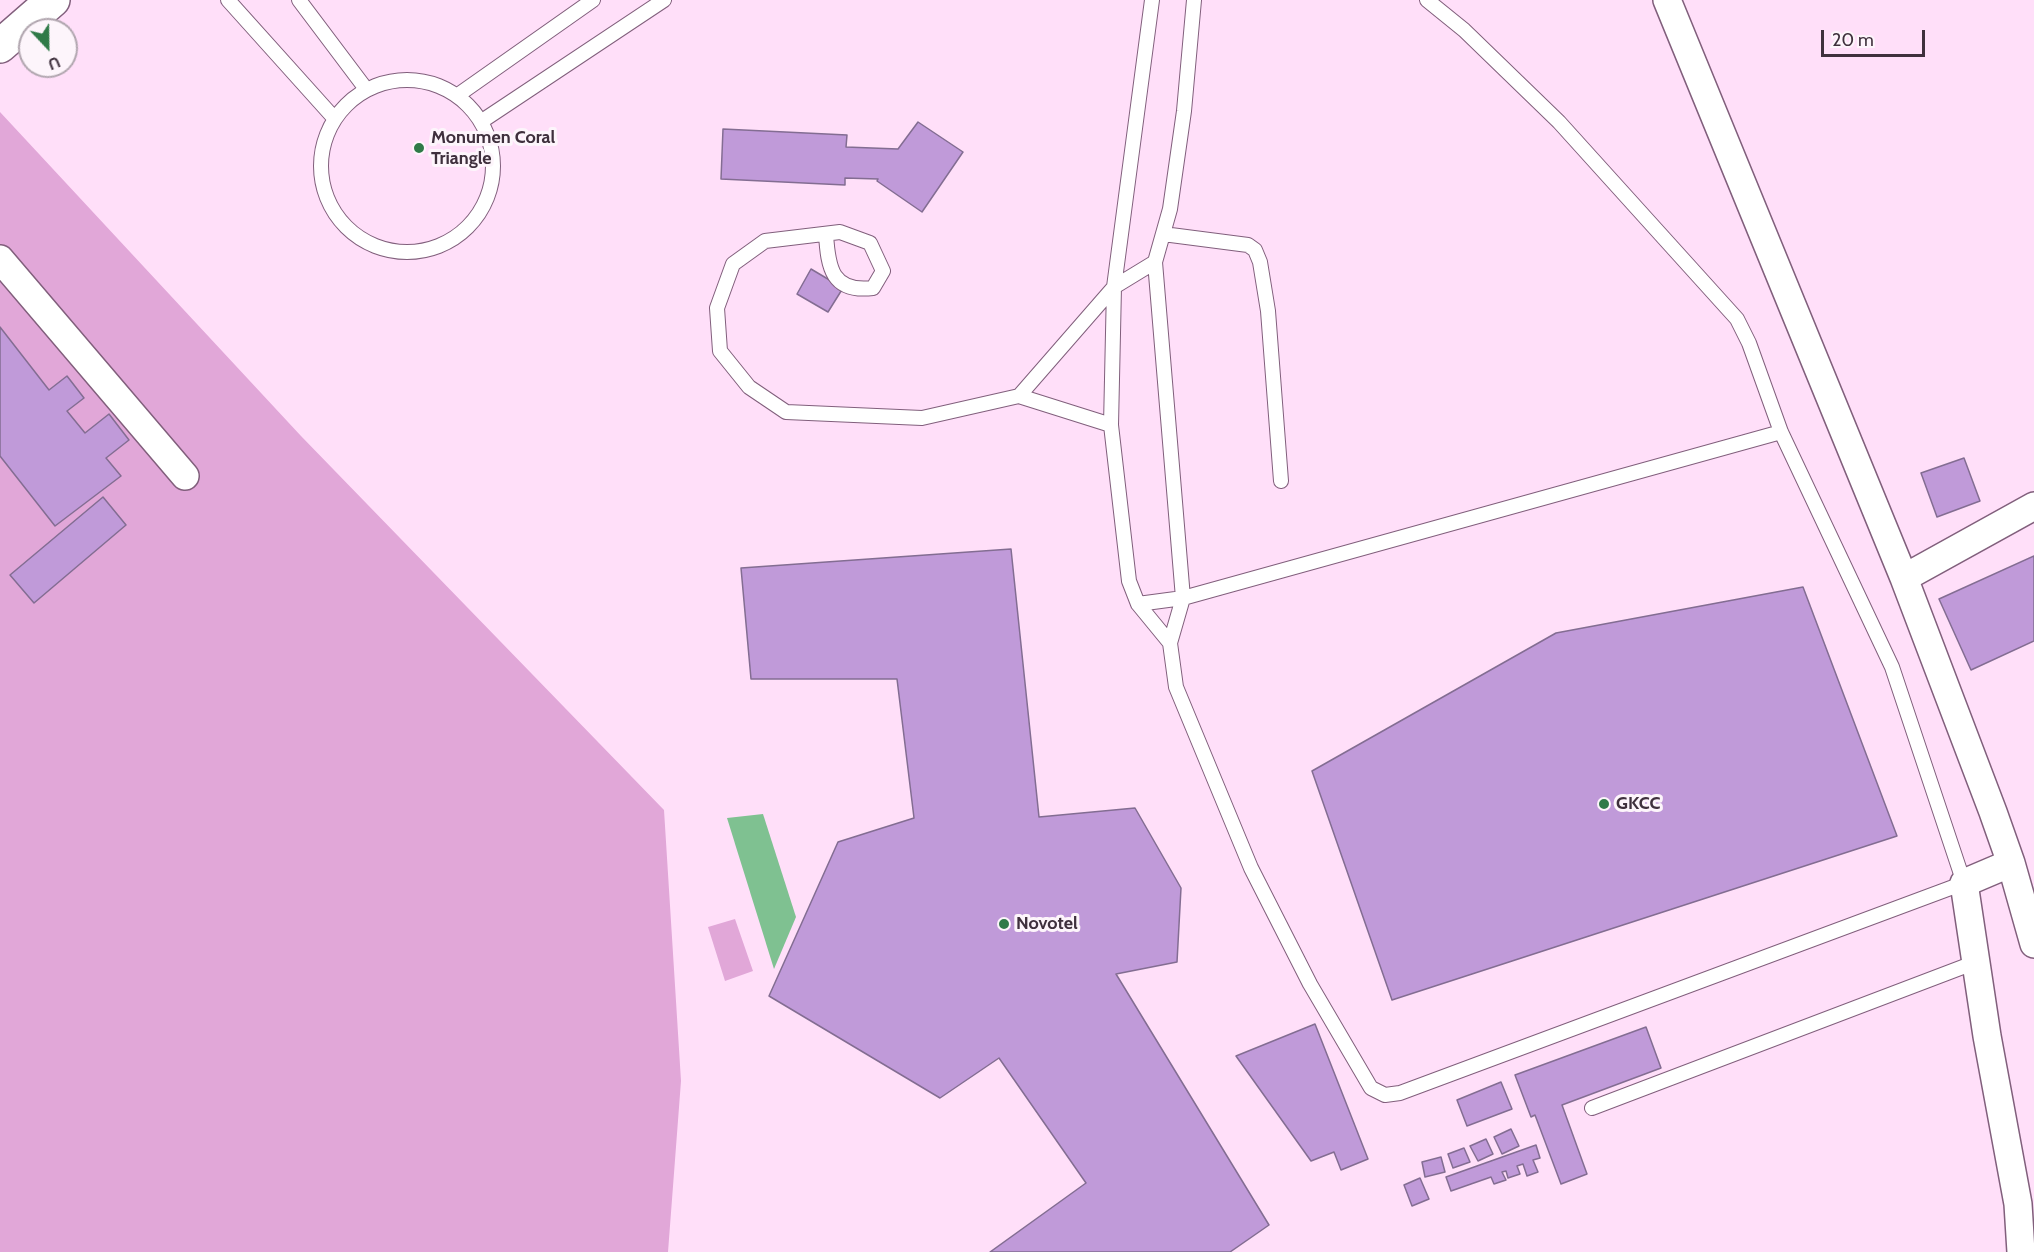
<!DOCTYPE html>
<style>
body{margin:0}
#map{position:relative;width:2034px;height:1252px;overflow:hidden;background:#ffdff9;font-family:Cabin,sans-serif}
canvas{display:block}
.north{position:absolute;left:18px;top:18px;width:60px;height:60px;box-sizing:border-box;background:#fdf5fb;border:2px solid #b1a6af;border-radius:50%;rotate:158deg;font-size:16px;font-weight:700;line-height:24px;text-align:center;color:#3f303d}
.north::after{content:'';display:block;margin:auto;width:21px;height:27px;background:#2f7a48;clip-path:polygon(50% 0,100% 100%,50% 72%,0 100%)}
.scale{position:absolute;left:1821px;top:30px;width:104px;height:27px;box-sizing:border-box;border:3px solid #3f303d;border-top:0;padding-left:8px;font-size:18px;line-height:21px;white-space:nowrap;color:#3f303d;-webkit-text-stroke:4px #fdf5fb;paint-order:stroke}
</style>
<div id="map">
<canvas width="2034" height="1252"></canvas>
<div class="north">U</div>
<div class="scale">20 m</div>
</div>
<script>
const c = document.querySelector('canvas').getContext('2d');
c.lineJoin = 'round';
function fillPath(path, color) {
  c.fillStyle = color;
  c.fill(path, 'evenodd');
}
function trace(path, color, width, dash) {
  c.strokeStyle = color;
  c.lineWidth = width;
  c.lineCap = dash ? 'butt' : 'round';
  c.setLineDash(dash || []);
  c.stroke(path);
}
function drawText(font, color, halo, rows, align = 'center') {
  c.font = font + ' Cabin,sans-serif';
  c.lineWidth = 6;
  c.setLineDash([]);
  c.textBaseline = 'middle';
  c.strokeStyle = halo;
  c.fillStyle = color;
  for (const [text, x, y, turn = 0] of rows) {
    c.save();
    c.translate(x, y);
    c.rotate((+turn || 0) * Math.PI / 180);
    c.textAlign = isNaN(turn) ? turn : align;
    if (halo) c.strokeText(text, 0, 0);
    c.fillText(text, 0, 0);
    c.restore();
  }
}
const green = new Path2D(`
 M0,112l301,324 363,374 17,271 -13,171h-668z
 M735,919l18,52 -28,10 -17,-54z`);
const water = new Path2D(`
 M763,814l33,103 -22,52 -47,-151z`);
const building = new Path2D(`
 M918,122l45,30 -41,60 -45,-31 1,-2 -33,-1v7l-124,-6 2,-50 124,6 -1,12 52,2z
 M811,269l32,19 -15,24 -31,-18z
 M0,327l49,63 18,-14 17,22 -17,13 18,22 24,-19 20,26 -23,18 15,18 -66,50 -55,-70z
 M1964,458l16,43 -43,16 -16,-44z
 M103,497l23,28 -92,78 -24,-28z
 M1011,549l28,268 96,-9 46,80 -4,74 -61,12 153,251 -39,27h-240l96,-69 -87,-125 -59,40 -171,-102 69,-154 76,-24 -17,-139h-146l-10,-111z
 M2034,556v85l-63,29 -32,-71z
 M1803,587l94,249 -505,164 -80,-229 244,-138z
 M1315,1024l53,135 -27,11 -7,-18 -23,9 -75,-105z
 M1646,1027l15,41 -99,37 25,69 -26,10 -26,-69 -4,2 -16,-42z
 M1501,1082l11,27 -45,17 -10,-26z
 M1511,1129l8,17 -17,8 -8,-17z
 M1486,1139l7,15 -15,7 -8,-15z
 M1536,1145l4,13 -7,2 5,12 -11,4 -4,-12 -6,2 3,8 -12,4 -2,-7 -4,1 4,8 -12,4 -3,-7 -40,14 -5,-14z
 M1464,1148l6,14 -17,6 -5,-14z
 M1441,1157l4,15 -20,5 -3,-15z
 M1420,1178l9,21 -17,7 -8,-21z`);
const lane = new Path2D(`
 M228,0l106,118
 M299,0l67,89
 M1152,0l-38,287 -3,138 18,156 9,23 32,39
 M1194,0l-10,111 -14,98 -15,53 28,336 -13,45 6,44 75,181 59,116 61,104 14,7 15,-2 564,-210 -72,-216 -111,-235 -32,-89 -12,-24 -178,-197 -95,-92 -37,-30
 M321 166a86 86 0 1 1 172 0a86 86 0 1 1-172 0Z
 M458,95l135,-95
 M482,121l182,-121
 M826,234c2,34 6,59 47,54l10,-17 -13,-28 -30,-11 -75,9 -32,23 -16,44 3,43 29,36 37,25 136,6 97,-22 92,29
 M1163,234l85,11 7,5 5,12 8,49 13,170
 M1019,396l95,-109 41,-25
 M1138,604l45,-6 598,-166
 M1592,1108l384,-146`);
const street = new Path2D(`
 M1667,0l237,578 89,234 18,51 23,81
 M0,259l185,217
 M1904,578l130,-72
 M2011,863l-47,20 23,153 31,168 3,48`);
const highway = new Path2D(`
 M0,46l53,-46`);
const markers = [
 [419,148,6,"#2f7a48"],
 [1604,804,6,"#2f7a48"],
 [1004,924,6,"#2f7a48"]
];
const poiNames = [
 ["Monumen Coral",431,138],
 ["Triangle",431,159],
 ["GKCC",1616,804],
 ["Novotel",1016,924]
];
fillPath(green, '#e1a7d8');
fillPath(water, '#7fc191');
fillPath(building, '#c09ad9');
trace(building, '#836d92', 1.5);
trace(lane, '#815f7c', 16);
trace(street, '#815f7c', 30);
trace(highway, '#815f7c', 36);
trace(lane, '#fff', 14);
trace(street, '#fff', 27);
trace(highway, '#fff', 33);
for (const [x, y, r, color] of markers) {
  const dot = new Path2D();
  dot.arc(x, y, r, 0, 2 * Math.PI);
  c.fillStyle = color;
  c.fill(dot);
  trace(dot, '#fdf5fb', 2);
}
drawText('bold 18px', '#3f303d', '#fdf5fb', poiNames, 'left');
</script>
